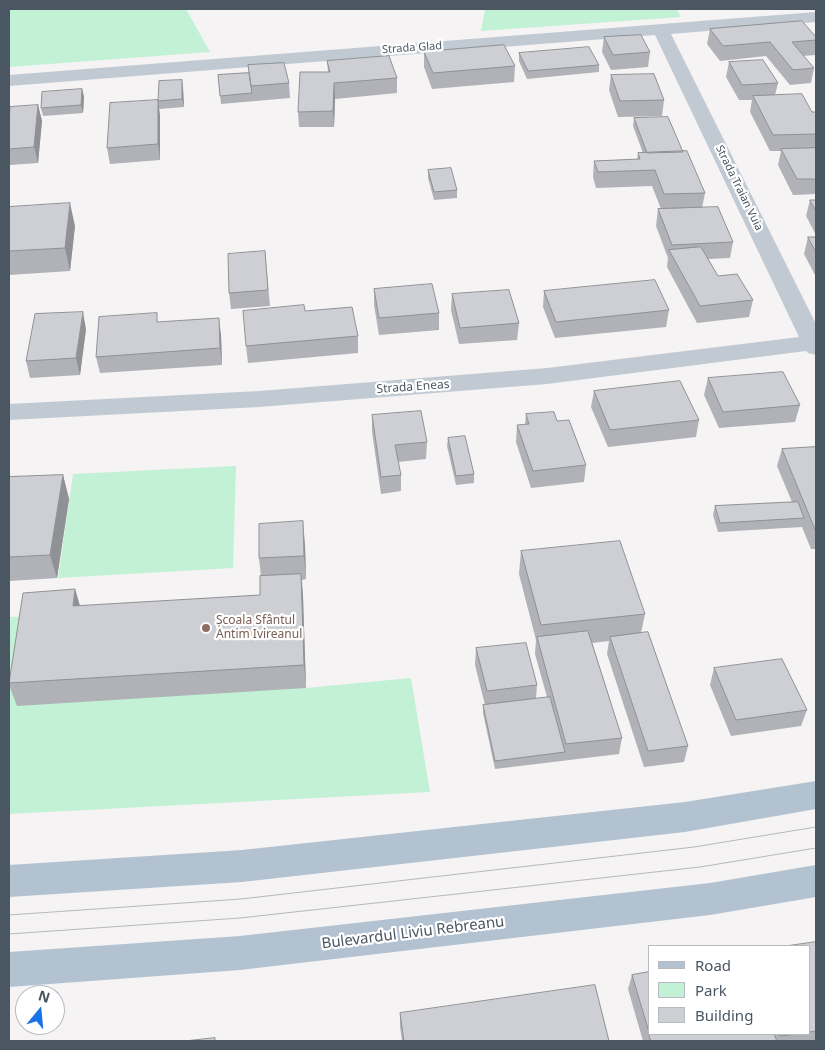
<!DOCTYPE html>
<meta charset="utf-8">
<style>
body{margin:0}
#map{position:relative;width:825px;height:1050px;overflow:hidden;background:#f5f3f3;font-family:"Noto Sans",sans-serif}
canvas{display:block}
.frame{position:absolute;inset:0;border:10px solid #4a5661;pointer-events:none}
.legend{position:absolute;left:648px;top:945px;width:162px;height:90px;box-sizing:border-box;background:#fff;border:1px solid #b7bbc0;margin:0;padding:6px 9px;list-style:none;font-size:15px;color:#4a5661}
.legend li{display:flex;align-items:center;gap:10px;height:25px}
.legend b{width:25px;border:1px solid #b7bbc0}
.north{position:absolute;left:15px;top:985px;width:50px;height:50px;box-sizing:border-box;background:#fff;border:1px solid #b7bbc0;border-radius:50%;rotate:17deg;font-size:14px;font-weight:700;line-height:20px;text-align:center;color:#4a5661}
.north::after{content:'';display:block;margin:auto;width:18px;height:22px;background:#1a73e8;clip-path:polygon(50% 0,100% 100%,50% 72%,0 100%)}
</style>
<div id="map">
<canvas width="825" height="1050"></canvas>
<div class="frame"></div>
<ul class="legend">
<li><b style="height:6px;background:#b3c2d1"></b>Road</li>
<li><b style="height:14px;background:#c3f1d5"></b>Park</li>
<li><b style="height:14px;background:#cdcfd5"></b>Building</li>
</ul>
<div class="north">N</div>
</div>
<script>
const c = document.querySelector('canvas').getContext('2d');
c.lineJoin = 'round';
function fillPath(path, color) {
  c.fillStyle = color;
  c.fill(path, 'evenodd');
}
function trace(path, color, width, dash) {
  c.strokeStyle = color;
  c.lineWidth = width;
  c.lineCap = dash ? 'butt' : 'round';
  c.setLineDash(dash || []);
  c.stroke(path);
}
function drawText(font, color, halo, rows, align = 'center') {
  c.font = font + ' "Noto Sans",sans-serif';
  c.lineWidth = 4.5;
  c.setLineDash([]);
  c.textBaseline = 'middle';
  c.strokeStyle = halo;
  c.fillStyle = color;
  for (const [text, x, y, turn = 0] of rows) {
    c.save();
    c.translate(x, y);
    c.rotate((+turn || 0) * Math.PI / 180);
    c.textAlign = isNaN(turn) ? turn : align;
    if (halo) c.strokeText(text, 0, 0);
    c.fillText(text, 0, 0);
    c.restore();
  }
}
const green = new Path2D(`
 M9,9h177l24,43 -201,15z
 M485,9h192l4,8 -200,14z
 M236,466l-3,102 -175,10 15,-104z
 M31,616l275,72 105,-10 19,114 -421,22v-197z`);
const minor = new Path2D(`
 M816,12v10l-145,12 145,290v31l-8,-2 -2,-2 -259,33 -288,23 -250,13v-16l250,-13 288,-23 252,-31 -144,-302 -646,51v-11z`);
const primary = new Path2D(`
 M816,781v28l-131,23 -443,50 -233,15v-32l233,-15 443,-48z
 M816,865v32l-106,18 -470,55 -231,17v-35l231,-16 470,-53z`);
const tram = new Path2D(`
 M9,915l232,-16 453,-52 122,-20
 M9,934l231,-16 460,-51 116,-19`);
const wall = new Path2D(`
 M710,29l106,8v13l-1,5 -12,1 11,12 -3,15 -21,2 -24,-29 -46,5 -13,-17z
 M604,37l46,15 -2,15 -37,3 -9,-18z
 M424,52l91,14 -1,16 -82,7 -8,-22z
 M519,53l80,12v7l-72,7 -8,-18z
 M327,61l70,17v15l-62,6 -1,28h-35l-1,-15 30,-40z
 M729,62l49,21 -3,12 37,17h4v82l-23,1 -15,-30 3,-14h-11l-20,-39 2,-12h-13l-13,-23z
 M248,65l41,18 1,15 -69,6 -3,-29 31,-2z
 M611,75l53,25 -2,16 -44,1 -9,-27z
 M183,88l1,19 -25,2 -1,-8z
 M82,89l2,8 -1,16 -40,3 -2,-8z
 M158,100l2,16v44l-50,4 -3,-16z
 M38,105l4,16 -4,42 -28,2 -1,-4v-38z
 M634,118l49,34 22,41 -3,15 31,34 -3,16 -22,1 10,17 35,24 -4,17 -52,6 -30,-56 1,-9 -12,-32 2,-17h3l-9,-23 -56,2 -3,-11 1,-16 43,-1 1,-7h5l-10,-27z
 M428,170l29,20v8l-23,2 -6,-22z
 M810,200h6v35l-10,-19z
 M9,207l66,19 -5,45 -61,4z
 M808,237h8v40l-12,-23z
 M265,251l5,55 -39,3 -2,-16z
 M374,289l65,24v17l-60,5 -5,-30z
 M544,291l125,19 -3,17 -111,11 -12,-31z
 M452,294l67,29 -2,17 -58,4 -8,-34z
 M305,311l53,25v17l-110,10 -2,-17z
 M159,322l62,13 1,30 -122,8 -4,-16z
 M86,329l-6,46 -50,3 -4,-17z
 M708,378l92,27 -5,17 -76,6 -15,-33z
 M594,391l105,29 -3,17 -88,10 -17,-40z
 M526,414l31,7 29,44 -2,17 -53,6 -15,-46 1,-17h8z
 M372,415l55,27 -1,17 -28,3 3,13v16l-20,3 -9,-62z
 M448,438l26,36v9l-18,2 -9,-39z
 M816,447v102h-5l-9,-22 -84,5 -5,-17 2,-9 77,-4 -15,-36 5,-17z
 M63,475l6,24 -12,79 -48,3v-104z
 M305,545l1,34 -4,1 1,17 3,91 -289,18 -8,-21v-6l66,-90 5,17 180,-11 1,-19 -2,-18z
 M521,551l124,63 -4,19 47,113 -4,16 -40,5 -37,-113 2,-13 -17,2 30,95 -3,16 -124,15 -12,-56v-8h2l-10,-40 1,-17 61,37 -1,14 11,-2 -12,-43 1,-14 -17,-66z
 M714,668l93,42 -6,16 -70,10 -21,-51z
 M816,942v99h-173l-15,-52 4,-14 17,-3v62h160v-88z
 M400,1013l209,28h-207l-2,-14z`);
const shadedWall = new Path2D(`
 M182,80l1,8 1,19 -2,-8z
 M334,83l1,16 -1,28 -1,-16z
 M82,89l2,8 -1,16 -2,-8z
 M158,100l2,16v44l-2,-16z
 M38,105l4,16 -4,42 -4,-16z
 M70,203l5,23 -5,45 -5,-23z
 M83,312l3,17 -6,46 -4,-17z
 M219,318l2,17 1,30 -2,-17z
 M63,475l6,24 -12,79 -7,-23z
 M303,521l2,24 1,34 -2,-23z
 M301,574l2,23 3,91 -2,-23z
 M75,589l7,24 -9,-7z`);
const building = new Path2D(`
 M802,21l14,16v3l-24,2 22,26 -21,2 -23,-28 -47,4 -13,-17z
 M641,35l9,17 -37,3 -9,-18z
 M504,45l11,21 -82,7 -9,-21z
 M589,47l10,18 -71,6 -9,-18z
 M389,56l8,22 -63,5 -1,28 -35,1 2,-40h30l-3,-11z
 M763,60l15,23 -36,2 -13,-23z
 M284,63l5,20 -38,3 -3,-21z
 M249,73l3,20 -32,3 -2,-21z
 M654,74l10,26 -44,1 -9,-26z
 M182,80v19l-24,2 1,-20z
 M82,89l-1,16 -40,3 1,-16z
 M802,94l10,18h4v22l-43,1 -20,-39z
 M158,100v44l-51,4 3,-45z
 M38,105l-4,42 -25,2v-26l1,-16z
 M668,117l15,35 -36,1 -13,-35z
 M816,148v31h-19l-16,-30z
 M687,151l18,42 -41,1 -9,-24 -57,2 -4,-11 46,-2 -2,-6z
 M451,168l6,22 -23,2 -6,-22z
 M810,200h6v11z
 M70,203l-5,45 -56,3v-44z
 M718,207l15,35 -61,3 -14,-36z
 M808,237h8v15z
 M701,247l17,29 19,-2 16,26 -53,6 -31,-56z
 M265,251l3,39 -39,3 -1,-39z
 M655,280l14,30 -113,12 -12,-31z
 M432,284l7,29 -60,5 -5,-29z
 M509,290l10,33 -59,5 -8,-34z
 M304,305l1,6 47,-4 6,29 -112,10 -3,-35z
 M83,312l-7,46 -50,3 9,-47z
 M157,313v9l62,-4 1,30 -124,9 3,-40z
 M783,372l17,33 -77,7 -15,-34z
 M680,381l19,39 -89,10 -16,-39z
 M421,411l6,31 -32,3 6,30 -20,2 -9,-62z
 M554,412l3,9 12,-1 17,45 -53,6 -16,-46 12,-1 -3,-10z
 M465,436l9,38 -18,2 -8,-38z
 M816,447v85l-34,-83z
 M63,475l-13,80 -41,2v-80z
 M798,502l6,16 -84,5 -5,-17z
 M303,521l1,35 -45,2v-34z
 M620,541l25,73 -104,11 -20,-74z
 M301,574l3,91 -295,18 14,-90 52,-4 -2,17 187,-11v-19z
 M588,631l34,107 -56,6 -29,-107z
 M648,632l40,114 -40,5 -38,-114z
 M526,643l11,42 -50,6 -11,-43z
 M782,659l25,51 -71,10 -22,-52z
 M550,697l15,55 -70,9 -12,-56z
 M816,942v89l-7,1v-86h-23z
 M649,972v60l-17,-57z
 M595,985l14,56h-205l-4,-28z
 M649,1034h125l3,7h-126z
 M779,1034h17l-16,2z
 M215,1038v3h-30z`);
const markers = [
 [206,628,5,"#8d6e63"]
];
const farStreetnames = [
 ["Strada Glad",412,48,-4],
 ["Strada Traian Vuia",739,188,64]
];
const streetNames = [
 ["Strada Eneas",413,387,-4]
];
const educationNames = [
 ["Școala Sfântul",216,621],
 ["Antim Ivireanul",216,635]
];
const nearStreetnames = [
 ["Bulevardul Liviu Rebreanu",413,933,-7]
];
fillPath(green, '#c3f1d5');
fillPath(minor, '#c1cad2');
fillPath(primary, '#b3c2d1');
trace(tram, '#b5b8bd', 1);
fillPath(wall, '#b0b2b7');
fillPath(shadedWall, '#909195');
fillPath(building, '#cdcfd5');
trace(building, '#909195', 1);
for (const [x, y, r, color] of markers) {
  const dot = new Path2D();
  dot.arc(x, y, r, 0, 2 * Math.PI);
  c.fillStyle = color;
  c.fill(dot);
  trace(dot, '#fff', 2);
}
drawText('11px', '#4a5661', '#fff', farStreetnames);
drawText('12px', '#4a5661', '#fff', streetNames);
drawText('12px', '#785e54', '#fff', educationNames, 'left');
drawText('15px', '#4a5661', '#fff', nearStreetnames);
</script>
